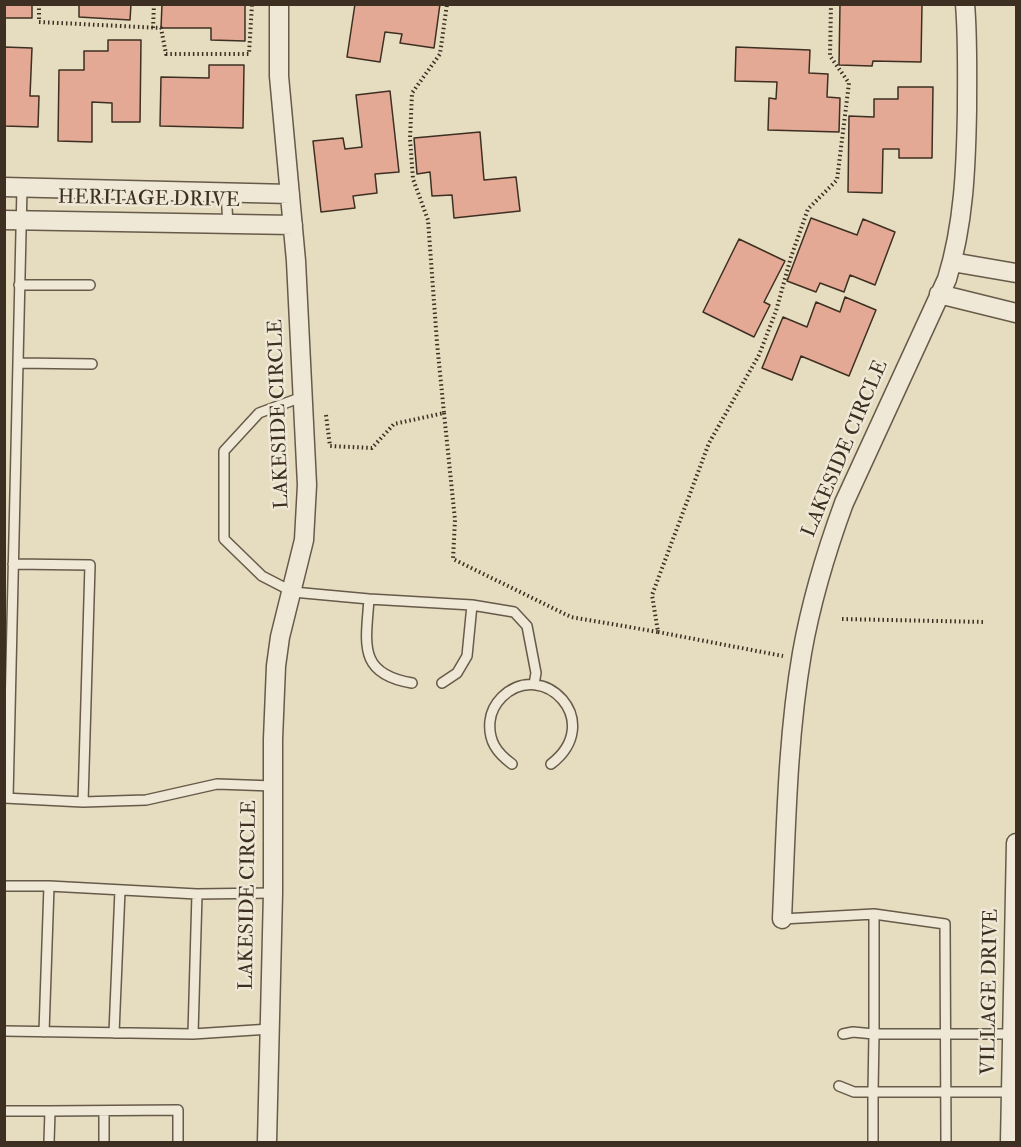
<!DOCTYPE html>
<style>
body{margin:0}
#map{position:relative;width:1021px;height:1147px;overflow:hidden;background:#e6dcc0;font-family:"IM FELL Double Pica",serif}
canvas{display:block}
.frame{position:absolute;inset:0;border:6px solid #3d2f21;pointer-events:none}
</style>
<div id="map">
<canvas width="1021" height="1147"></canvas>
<div class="frame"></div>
</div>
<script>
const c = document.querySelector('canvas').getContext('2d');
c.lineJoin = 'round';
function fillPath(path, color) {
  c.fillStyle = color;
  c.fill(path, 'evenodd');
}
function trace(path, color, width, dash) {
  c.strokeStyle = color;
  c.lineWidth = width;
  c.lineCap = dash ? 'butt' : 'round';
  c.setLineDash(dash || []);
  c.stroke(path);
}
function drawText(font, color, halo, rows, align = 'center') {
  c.font = font + ' "IM FELL Double Pica",serif';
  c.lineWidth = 5;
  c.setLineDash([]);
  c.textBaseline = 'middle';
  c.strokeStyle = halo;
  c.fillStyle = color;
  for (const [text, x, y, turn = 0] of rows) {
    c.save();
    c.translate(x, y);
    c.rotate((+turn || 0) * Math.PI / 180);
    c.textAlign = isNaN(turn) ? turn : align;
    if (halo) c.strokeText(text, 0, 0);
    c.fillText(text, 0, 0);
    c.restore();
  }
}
const building = new Path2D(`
 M4,4h28v14h-28z
 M79,4h52l-1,16 -51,-3z
 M162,4h83v37l-34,-1v-12h-50z
 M355,4h85l-6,44 -34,-5 2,-9 -17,-2 -5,30 -33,-5z
 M840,4h82l-1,58 -48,-1 -1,5 -33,-1z
 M108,40h33l-1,82h-28v-19l-20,-1v40l-34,-1 1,-71h25v-19h24z
 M4,47l28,1 -2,48h9l-1,31 -34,-1z
 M736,47l74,3 -1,23 19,1 -1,23 13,1 -1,34 -71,-2 1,-32 7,1 1,-17 -42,-1z
 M209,65h35l-1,63 -83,-2 1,-49 48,1z
 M898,87h35l-1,71h-33v-9h-16l-1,44 -34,-1 1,-76 25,1v-18h24z
 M390,91l9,81 -24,2 2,19 -24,3 2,12 -34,4 -8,-71 30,-3 2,11 17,-2 -6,-52z
 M480,132l4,48 32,-3 4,34 -66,7 -2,-23 -20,1 -2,-24 -13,2 -3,-36z
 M811,218l46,17 6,-16 32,13 -20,53 -25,-10 -6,17 -24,-9 -4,9 -29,-11z
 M739,239l46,22 -21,41 6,3 -16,32 -51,-25z
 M845,297l31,13 -27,66 -48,-20 -9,24 -30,-12 21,-51 24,10 9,-25 24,10z`);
const path = new Path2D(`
 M39,4v18l122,6 5,26h83l3,-50
 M153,28l1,-24
 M444,413l11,107 -2,39 118,58 87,15 -6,-37 57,-152 50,-88 17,-44 15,-54 17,-48 29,-29 12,-97 -19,-27 1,-52
 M326,415l4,31 42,2 22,-24 50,-11 -7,-70 -9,-123 -15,-41 -3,-40 2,-46 28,-39 7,-50
 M842,619l143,3
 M658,632l125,24`);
const service = new Path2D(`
 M226,193l2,31
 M19,285h71
 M18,363l74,1
 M302,397l-43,16 -35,38v88l38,37 31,16 76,7 103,6 42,7 13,14 9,47 -2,11
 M13,564l77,1 -7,237
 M369,599c-3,44 -12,75 43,84
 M442,683l15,-10 10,-17 5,-51
 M512,764c-15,-11 -24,-23 -22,-43 1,-9 5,-17 12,-24 41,-40 104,25 49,67
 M4,798l79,4 63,-2 71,-16 56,2
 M8,798l14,-610
 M4,886h45l148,8 76,-1
 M782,919l92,-5 71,10 1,218
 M4,1031l189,3 77,-5
 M44,1032l5,-146
 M114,1033l6,-143
 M193,1034l4,-140
 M843,1034l10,-2 21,2v-120
 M839,1086l15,6h19v50
 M1011,1092h-138l1,-58h138
 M4,1111h46
 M104,1111v31
 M49,1142l1,-31 128,-1v32`);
const minor = new Path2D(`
 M4,187l286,7
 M4,220l289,5
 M952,262l64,11
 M939,294l77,19
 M782,919c4,-88 5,-179 20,-266 9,-51 24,-101 42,-150l103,-224c17,-55 19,-112 20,-169 0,-35 1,-71 -2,-106
 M267,1142l6,-249v-154l3,-73 4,-29 24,-97 3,-55 -11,-224 -17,-185v-72
 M1010,1142l6,-299`);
const streetNames = [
 ["HERITAGE DRIVE",149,200,1],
 ["LAKESIDE CIRCLE",280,414,-92],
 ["LAKESIDE CIRCLE",846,449,-67],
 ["LAKESIDE CIRCLE",249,895,-89],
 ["VILLAGE DRIVE",991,992,-89]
];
fillPath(building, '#e3a994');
trace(building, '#3d2f21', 1.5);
trace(service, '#675a49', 12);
trace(minor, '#675a49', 21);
trace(path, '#3d2f21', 4, [1.5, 3]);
trace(service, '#efe8d6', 9);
trace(minor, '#efe8d6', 18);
drawText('20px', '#3d2f21', '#efe8d6', streetNames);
</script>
